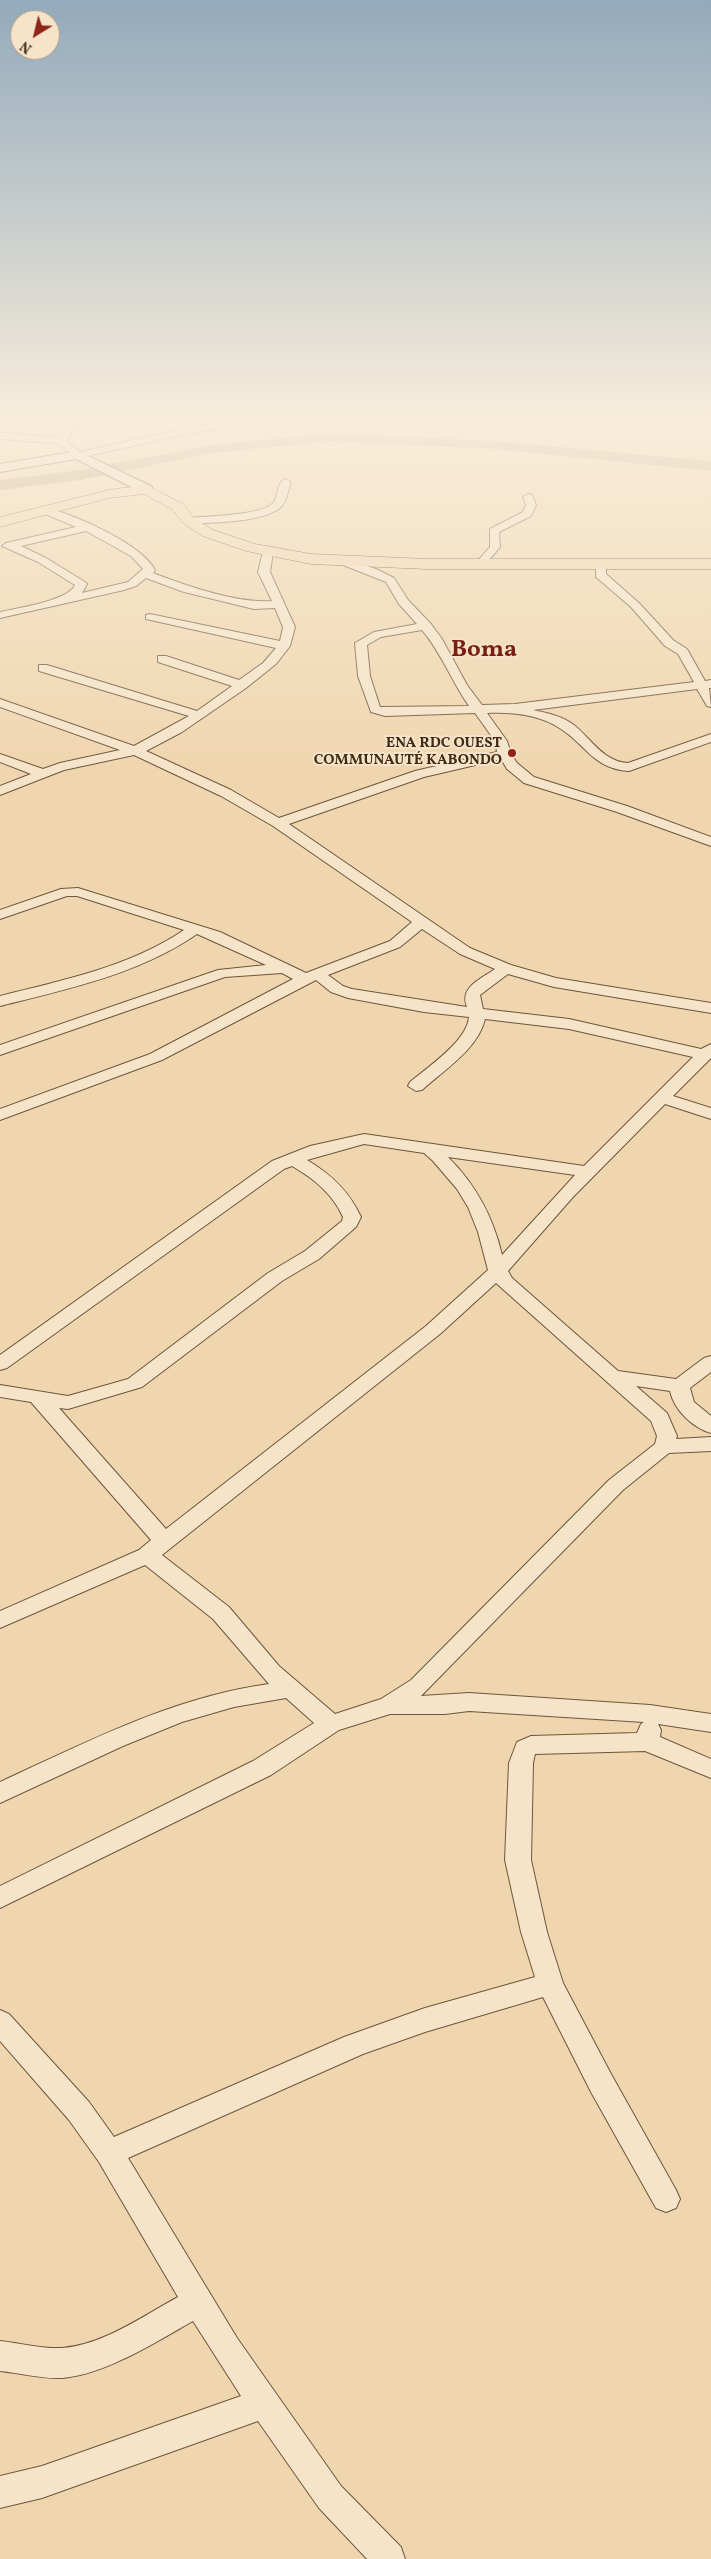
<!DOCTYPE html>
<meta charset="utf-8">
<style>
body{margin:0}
#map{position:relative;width:711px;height:2559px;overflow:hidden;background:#f0d6ae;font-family:Vollkorn,serif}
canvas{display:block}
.north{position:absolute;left:10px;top:10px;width:50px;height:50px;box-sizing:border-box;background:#f5e4ca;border:1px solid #ad9a81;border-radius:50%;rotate:216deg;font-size:14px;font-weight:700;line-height:20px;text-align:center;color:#422a14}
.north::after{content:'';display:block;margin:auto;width:18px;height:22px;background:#8f2418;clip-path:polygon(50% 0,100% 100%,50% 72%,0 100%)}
</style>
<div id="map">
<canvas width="711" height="2559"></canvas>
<div class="north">N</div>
</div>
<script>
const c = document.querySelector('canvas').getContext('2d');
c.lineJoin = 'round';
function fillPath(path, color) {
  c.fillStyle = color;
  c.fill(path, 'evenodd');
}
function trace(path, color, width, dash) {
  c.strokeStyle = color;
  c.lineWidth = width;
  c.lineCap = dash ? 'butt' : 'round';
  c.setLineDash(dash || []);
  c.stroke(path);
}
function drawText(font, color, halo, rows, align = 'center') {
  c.font = font + ' Vollkorn,serif';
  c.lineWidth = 4;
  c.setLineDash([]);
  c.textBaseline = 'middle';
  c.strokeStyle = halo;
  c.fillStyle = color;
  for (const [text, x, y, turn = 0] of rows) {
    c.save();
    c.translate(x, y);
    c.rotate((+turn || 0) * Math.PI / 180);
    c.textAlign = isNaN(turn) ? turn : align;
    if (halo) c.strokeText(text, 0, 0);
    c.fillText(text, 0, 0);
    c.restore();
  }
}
const river = new Path2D(`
 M329,433l166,8 216,20v10l-216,-22 -166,-8 -116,12 -133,27 -80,10v-10l80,-10 133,-25z`);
const street = new Path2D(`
 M86,415h12c-11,9 -29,10 -31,27l13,10 111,-25 89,-12h22l-5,3 -106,15 -113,25 -21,-15 -57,-4v-6l58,4 11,-14z
 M286,479l5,3c-3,8 -4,19 -10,25 -18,16 -69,15 -92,17l-5,-3 5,-3c17,-2 74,-2 85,-16 5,-7 2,-20 12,-23z
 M528,494l4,1 4,10 -5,11 -32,16 1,15 -16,19h-8l-1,-2 15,-17v-18l33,-17 3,-7 -3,-8z
 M47,508c28,7 95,36 108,62l-2,3c31,12 85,31 119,28l-14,-29 5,-20 5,-3 4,1 1,2 -3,20 25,55 -5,19 -14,18 -30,24 -64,44 -36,19 85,39 48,28 136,-47 82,-19 -2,-11 -20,-28 -90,3 -14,-4 -13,-36 -3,-33 19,-11 43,-8 -18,-20 -13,-22 -48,-19v-4h8l30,10 18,9 14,22 23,24 11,15 25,46 15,20 33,-1 179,-22 -16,-28 -13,-8 -34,-39 -35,-30v-14l5,-3 5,3v11l33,29 34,37 14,9 18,32 6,-1v8h-2l2,19 -4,-1 -10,-17 -164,21c14,3 29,6 41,15 17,14 30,37 54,38l83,-29v8l-82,29c-35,-2 -42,-25 -68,-42 -22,-15 -49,-17 -74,-16l20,28 4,13 6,9 17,14 93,29 84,31v9l-94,-34 -93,-29 -17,-14 -6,-10 -77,18 -135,47 181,124 41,17 45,13 155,25v10l-157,-26 -46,-13 -28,21 3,14 86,10 132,30 10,-5v14l-38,38 38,12v11l-46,-15 -92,93 -65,74 4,7 106,93 58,8 28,-21 7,-2v16l-21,16 4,14 17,14v17c-18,-5 -37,-23 -41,-42l-34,-5 31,27 10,23 -1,3 35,-2v14l-42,2 -46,37 -202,206 48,-3 181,12 61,9v18l-53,-8 3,6 -1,7 51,22v19l-66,-27 -110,3 -2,9 -2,97 16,72 16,51 48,91 65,116 4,9 -4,9 -10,4 -10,-4 -65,-116 -48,-95 -118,35 -62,22 -235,104 109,180 104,148 60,61 4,12h-38l-48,-51 -61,-87 -216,77 -42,10v-32l42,-10 199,-70 -48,-75c-37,21 -89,54 -131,57 -21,1 -42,-5 -62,-7v-30c20,2 41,8 62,7 41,-3 81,-32 116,-51l-79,-135 -30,-42 -69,-79v-31l9,4 80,88 25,35 230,-100 81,-29 110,-31 -14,-45 -16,-72 4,-97 8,-21 14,-6 106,-3 4,-9 3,-2 -175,-11 -24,3h-55l-51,16 -68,45 -271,133v-22l253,-125 61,-38 -28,-25 -52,9 -52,15 -59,24 -123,57v-21c87,-40 173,-85 269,-98l-56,-65 -68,-54 -145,63v-17l139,-61 12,-10 -120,-138 -31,-5v-12l68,11 60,-17 140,-106 37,-22 37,-30 1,-4c-11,-24 -29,-38 -51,-51l-8,3 -277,199 -7,2v-15l272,-194 38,-15 54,-12 220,32 109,-109 -124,-28 -84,-10c-7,30 -41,51 -63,71l-6,1 -8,-5 2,-4c18,-15 57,-41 59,-65l-45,-5 -76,-14 -17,-6 -15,-12 -154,80 -162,60v-11l150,-55 143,-75 -11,-6 -57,4 -225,78v-10l218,-75 48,-5 -69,-31c-58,40 -129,55 -197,72v-10c63,-16 129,-29 184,-66l-107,-34h-10l-67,23v-9l61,-21 17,-1 142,44 86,41 84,-32 22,-19 -139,-96 -52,-30 -87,-41 -70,15 -64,25v-9l31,-12 -31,-12v-8l43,15 17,-6 60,-13 -120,-43v-8l134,47 55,-30 -150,-45v-6h8l150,46 35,-25 -74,-24v-6h8l73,24 24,-17 13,-15 -130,-29v-4l4,-1 130,27 3,-14 -8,-19 -21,1 -70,-17 -38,-14 -10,8 -12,4 -124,28v-6c17,-4 68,-11 75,-27l-37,-23 -36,-16 4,-3 70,-16 -33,-14 -1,-2zM86,531l45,25 12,13 -15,13 -46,11 5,-9 -2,-2 -39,-24 -25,-12zM422,630c19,22 30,52 47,76l-89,1 -10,-31 -3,-31 14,-8zM422,929l38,25 35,15c-14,10 -36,18 -28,38l-115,-18 -9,-3 -15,-11 72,-28zM364,1144l60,9 9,8 24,28 11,18 10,25 10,38 -62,56 -260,203 -107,-121 9,1 74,-22 140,-106 37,-22 37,-32 5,-10c-12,-26 -30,-43 -54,-57zM448,1157l127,18 -73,80c-9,-39 -26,-70 -54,-98zM496,1283l155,138 6,15 -2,8 -46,36 -198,200 -30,19 -46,15 -56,-48 -50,-59 -67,-52 278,-221z`);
const secondary = new Path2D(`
 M78,451l73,35 2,3 -7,4 -5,-1 -65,-33 -76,13v-8z`);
const highway = new Path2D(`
 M146,485l37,19 11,14 19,12 42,14 56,10 116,5h284v10h-284l-116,-5 -65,-13 -43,-15 -19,-12 -11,-14 -29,-16 -35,4 -109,29v-10l109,-27z`);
const markers = [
 [512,753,5,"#8f2418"]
];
const farPoinames = [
 ["ENA RDC OUEST",502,744],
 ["COMMUNAUTÉ KABONDO",502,761]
];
const farTownnames = [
 ["Boma",484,652]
];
fillPath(river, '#b59c7a');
trace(street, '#6e553a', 2);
trace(secondary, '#422a14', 2);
trace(highway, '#422a14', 1);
fillPath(street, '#f5e4ca');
fillPath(secondary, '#f5e4ca');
fillPath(highway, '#f0d6ae');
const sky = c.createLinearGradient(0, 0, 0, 773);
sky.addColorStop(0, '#93aabc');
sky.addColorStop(0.54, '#f8eddb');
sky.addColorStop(1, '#f8eddb00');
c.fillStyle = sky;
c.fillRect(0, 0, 711, 773);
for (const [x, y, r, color] of markers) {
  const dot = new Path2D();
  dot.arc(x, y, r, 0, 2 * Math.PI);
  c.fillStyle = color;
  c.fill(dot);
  trace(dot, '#f5e4ca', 2);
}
drawText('bold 15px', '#422a14', '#f5e4ca', farPoinames, 'right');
drawText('bold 24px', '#7a1f14', '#f5e4ca', farTownnames);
</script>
